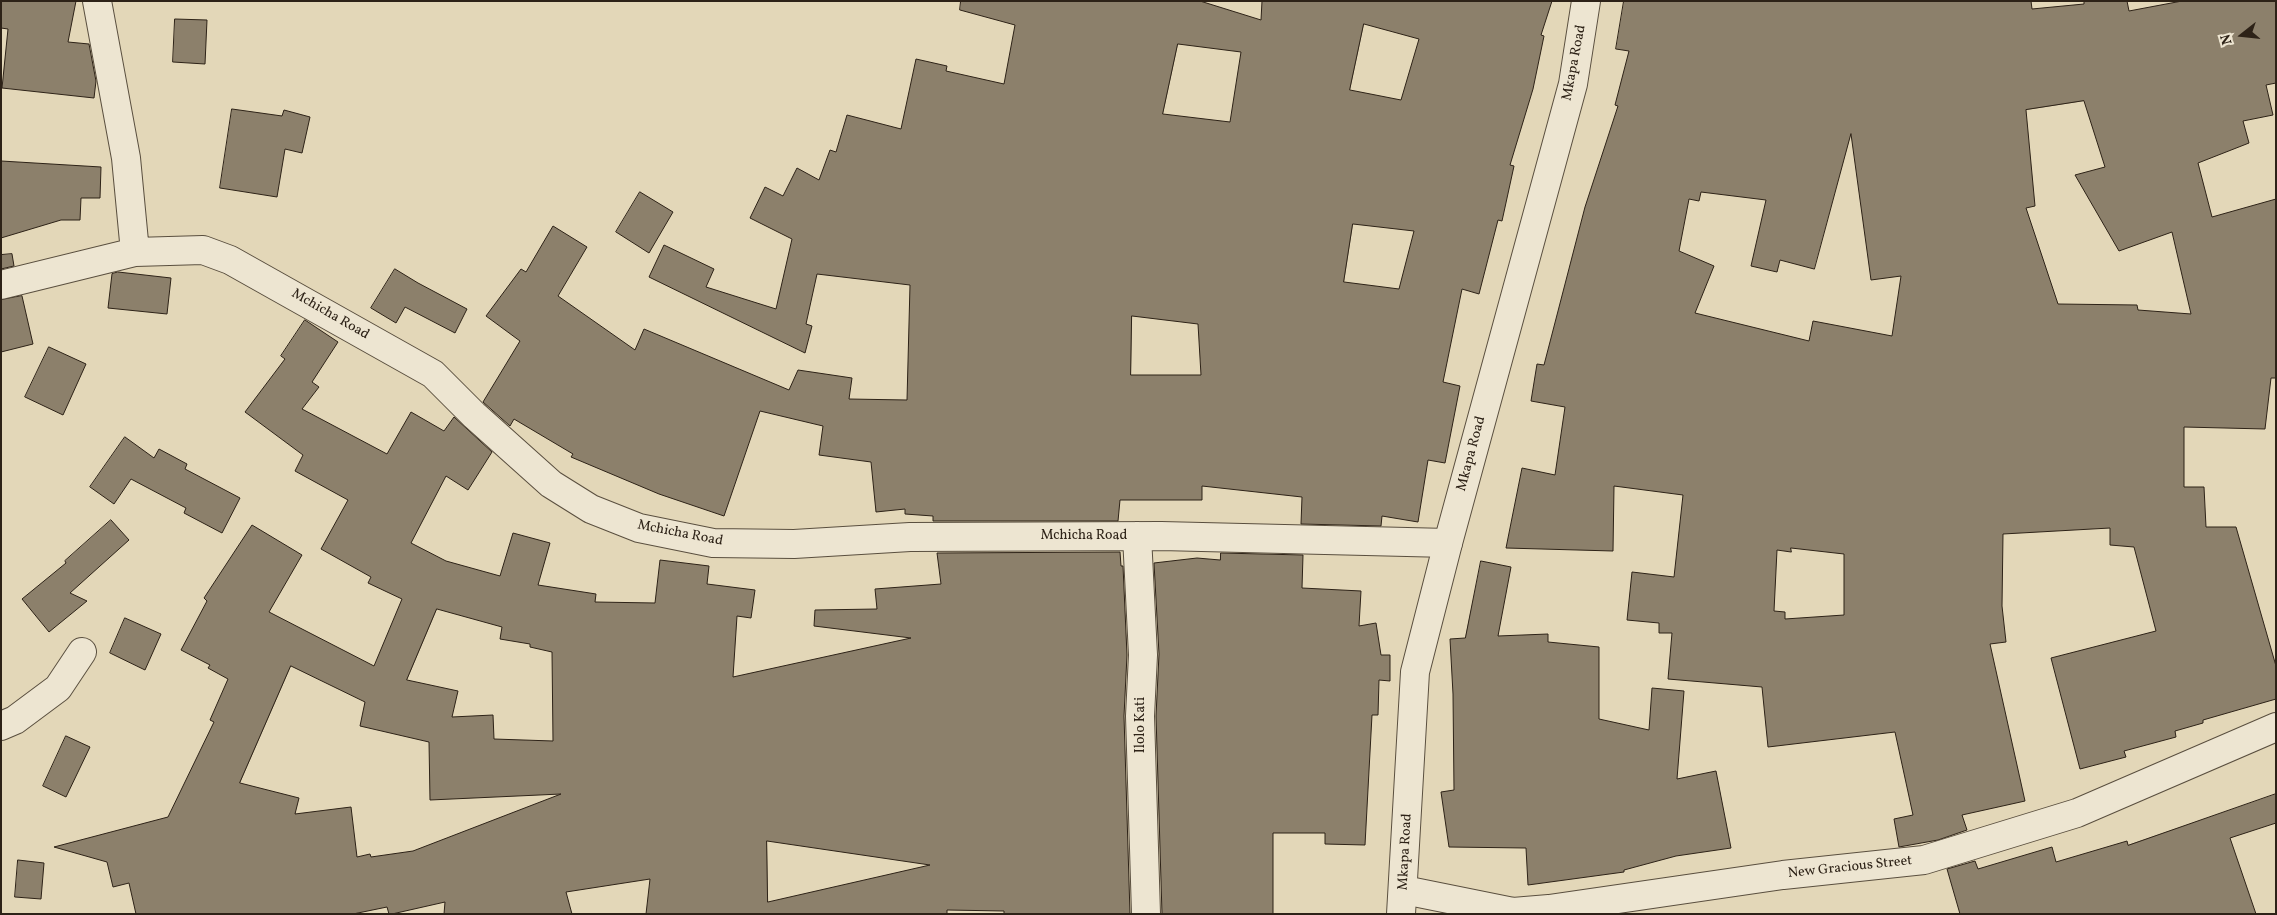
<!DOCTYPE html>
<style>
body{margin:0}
#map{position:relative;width:2277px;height:915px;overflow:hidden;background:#e3d7b8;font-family:Vollkorn,serif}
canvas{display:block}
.frame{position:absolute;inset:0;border:2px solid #2d2217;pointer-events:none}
.north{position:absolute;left:2217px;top:10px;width:50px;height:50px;-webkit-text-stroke:4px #ede5d1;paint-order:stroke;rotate:254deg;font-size:14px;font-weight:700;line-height:20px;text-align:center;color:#2d2217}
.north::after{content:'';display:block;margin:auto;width:18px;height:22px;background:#2d2217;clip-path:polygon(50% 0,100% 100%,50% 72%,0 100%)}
</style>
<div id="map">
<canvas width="2277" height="915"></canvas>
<div class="frame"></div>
<div class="north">N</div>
</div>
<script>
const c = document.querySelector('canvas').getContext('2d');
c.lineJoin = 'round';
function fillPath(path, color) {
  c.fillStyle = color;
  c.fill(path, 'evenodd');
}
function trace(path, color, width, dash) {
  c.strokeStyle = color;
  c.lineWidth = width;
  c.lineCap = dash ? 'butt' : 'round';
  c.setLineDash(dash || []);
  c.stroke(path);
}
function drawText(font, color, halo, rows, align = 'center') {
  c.font = font + ' Vollkorn,serif';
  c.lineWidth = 5;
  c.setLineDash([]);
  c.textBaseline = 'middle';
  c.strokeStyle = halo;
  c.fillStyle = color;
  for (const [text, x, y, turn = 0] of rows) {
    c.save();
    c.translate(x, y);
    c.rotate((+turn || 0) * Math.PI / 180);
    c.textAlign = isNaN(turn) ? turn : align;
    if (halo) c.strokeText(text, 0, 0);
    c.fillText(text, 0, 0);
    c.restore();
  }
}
const building = new Path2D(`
 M1,1h75l-8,41 21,2 7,37 -2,17 -92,-10 6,-59 -7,-1z
 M961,1h239l61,19 1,-19h290l-11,34 3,1 -11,53 -23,76 4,1 -12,55 -4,-1 -19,74 -17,-5 -19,93 17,4 -15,77 -17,-3 -10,62 -36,-6 -1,10 -80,-2 1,-27 -100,-11v14h-82l-2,21h-185v-5l-28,-2v-5l-29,3 -5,-50 -52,-7 4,-29 -63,-15 -36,105 -65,-22 -88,-37 2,-3 -59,-35 -4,7 -27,-24 37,-61 -34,-25 35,-47 5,3 27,-46 34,21 -29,49 77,54 9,-21 145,61 9,-20 54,8 -3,21 58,1 3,-115 -93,-11 -11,50 6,2 -7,27 -156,-76 15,-32 50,24 -8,18 70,22 16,-70 -42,-21 15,-31 18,9 14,-28 22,12 11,-30 6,2 11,-37 54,14 15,-70 31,7 -1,5 58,13 11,-59 -55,-15zM1364,24l55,15 -18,61 -51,-10zM1178,44l63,8 -11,70 -67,-8zM1353,224l61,7 -15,58 -55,-7zM1132,316l66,8 3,51h-70z
 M1624,1h407l1,8 52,-5v-3h43l2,10 53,-10h94v82l-10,2 7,30 -30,6 6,22 -51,20 14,54 64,-18v179h-5l-6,51 -81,-2v60h20l2,40h30l40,139v33l-73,21v3l-28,8 1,6 -52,14 2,6 -46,12 -29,-111 105,-27 -22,-84 -24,-2v-17l-107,6 -1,72 4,36 -16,2 35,157 -63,14 5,15 -29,10 -39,7 -5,-28 19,-4 -18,-83 -127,15 -6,-60 -94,-8 4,-46h-13v-10l-32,-3 5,-48 42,5 9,-82 -69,-9 -1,65 -107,-3 16,-80 33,7 10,-68 -34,-6 6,-37 7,1 41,-158 33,-101 -3,-1 14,-54 -13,-2zM2084,101l21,66 -30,8 44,76 53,-19 19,82 -53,-4 -1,-5 -79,-1 -32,-96 9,-2 -9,-96zM1851,134l20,146 30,-4 -9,60 -79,-15 -4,20 -114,-28 19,-47 -35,-15 10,-52 10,2 2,-9 65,8 -15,66 26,6 3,-12 34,9zM1791,548l53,6v61l-59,4v-7l-11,-1 3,-61 14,2z
 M175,19l32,1 -2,44 -32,-2z
 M232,109l50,7 2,-6 26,7 -8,36 -17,-4 -8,48 -57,-9z
 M1,161l100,6 -1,31h-19l-1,22h-19l-60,18z
 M640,192l33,20 -24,41 -33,-21z
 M12,254l2,12 -13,3v-14z
 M395,269l23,14 49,26 -12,24 -50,-26 -9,16 -25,-15z
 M118,272l53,6 -4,36 -59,-6 4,-34z
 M22,296l11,48 -32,8v-52z
 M305,320l33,22 -26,40 7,5 -17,22 85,45 24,-42 33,19 10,-14 38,35 -24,38 -22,-14 -35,67 35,18 54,15 13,-43 37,10 -12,42 58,9 -1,8 60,1 5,-43 49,6 -2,18 48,6 -4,28 -14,-2 -4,61 178,-39 -97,-12 1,-16 62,-1 -2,-20 66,-5 -4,-31 183,-1 1,14h2l4,89 -3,61 6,198h-126v-3l-57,-1v4h-301l4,-35 -84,13 6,22h-128l1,-12 -53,12h-3l-2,-7 -34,7h-217l-7,-31 -16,4 -6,-25 -53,-15 114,-30 46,-95 -4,-2 18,-41 -20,-11 2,-3 -29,-15 26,-49 -3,-3 48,-73 50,30 -33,57 105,54 28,-67 -34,-16 3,-6 -50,-28 27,-49 -53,-29 8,-16 -58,-43 40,-53 -4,-3zM437,609l65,18 -2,12 30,5v3l22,5 1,89 -59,-2 -1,-24 -41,2 6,-26 -51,-11zM291,666l74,36 -5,24 69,16 1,58 131,-6 -148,57 -42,6 -1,-3 -13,3 -6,-50 -56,7 4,-16 -59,-15zM767,841l163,24 -162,37z
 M49,347l37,17 -23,51 -38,-18z
 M125,437l29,21 5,-9 28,15 -2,5 55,29 -18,35 -38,-20 2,-5 -55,-29 -17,25 -24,-17z
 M111,520l18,20 -59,53 17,8 -38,31 -27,-33 44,-36 -1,-2z
 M1221,553l82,2 -1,33 59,3 -2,35 17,-3 5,32h9v26l-11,-1 -1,35h-6l-7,130 -40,-1v-11h-52v81h-111l-6,-198 3,-62 -5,-91 43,-5 23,2z
 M1481,561l30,6 -13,69 50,-2v8l51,5v72l50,11 3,-42 32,3 -7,88 39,-8 15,77 -55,8 -52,14v2l-96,13 -2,-37 -77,-1 -8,-55 13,-2 -1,-96 -3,-55 15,-1z
 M125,618l36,16 -16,36 -35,-17z
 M66,736l24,11 -24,50 -23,-11z
 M2276,794v29l-46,15 26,76h-296l-13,-45 28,-8 3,8 74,-22 4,15 71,-21 1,4z
 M18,860l26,3 -3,36 -26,-2z`);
const minor = new Path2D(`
 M97,1l29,157 9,94
 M1,285l134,-33 68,-2 27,10 203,114 41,41 77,69 40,25 48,19 74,15 81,1 116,-7 251,-1 287,7
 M1137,536l6,119 -3,61 6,198
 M1,726l14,-6 43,-32 24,-36
 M1404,890l109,22 36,-3 234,-34 141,-15 153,-47 199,-86`);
const tertiary = new Path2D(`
 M1401,914l14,-242 33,-129 125,-459 13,-83`);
const streetNames = [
 ["Mkapa Road",1575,63,-79],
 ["Mchicha Road",330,315,30],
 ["Mkapa Road",1472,454,-75],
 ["Mchicha Road",680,534,11],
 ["Mchicha Road",1084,536],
 ["Ilolo Kati",1141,725,-90],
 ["Mkapa Road",1406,852,-87],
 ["New Gracious Street",1850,868,-6]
];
fillPath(building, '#8c806b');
trace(building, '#2d2217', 1);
trace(minor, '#5a4f3f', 30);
trace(tertiary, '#5a4f3f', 30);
trace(minor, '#ede5d1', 28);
trace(tertiary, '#ede5d1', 28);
drawText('14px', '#2d2217', '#ede5d1', streetNames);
</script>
